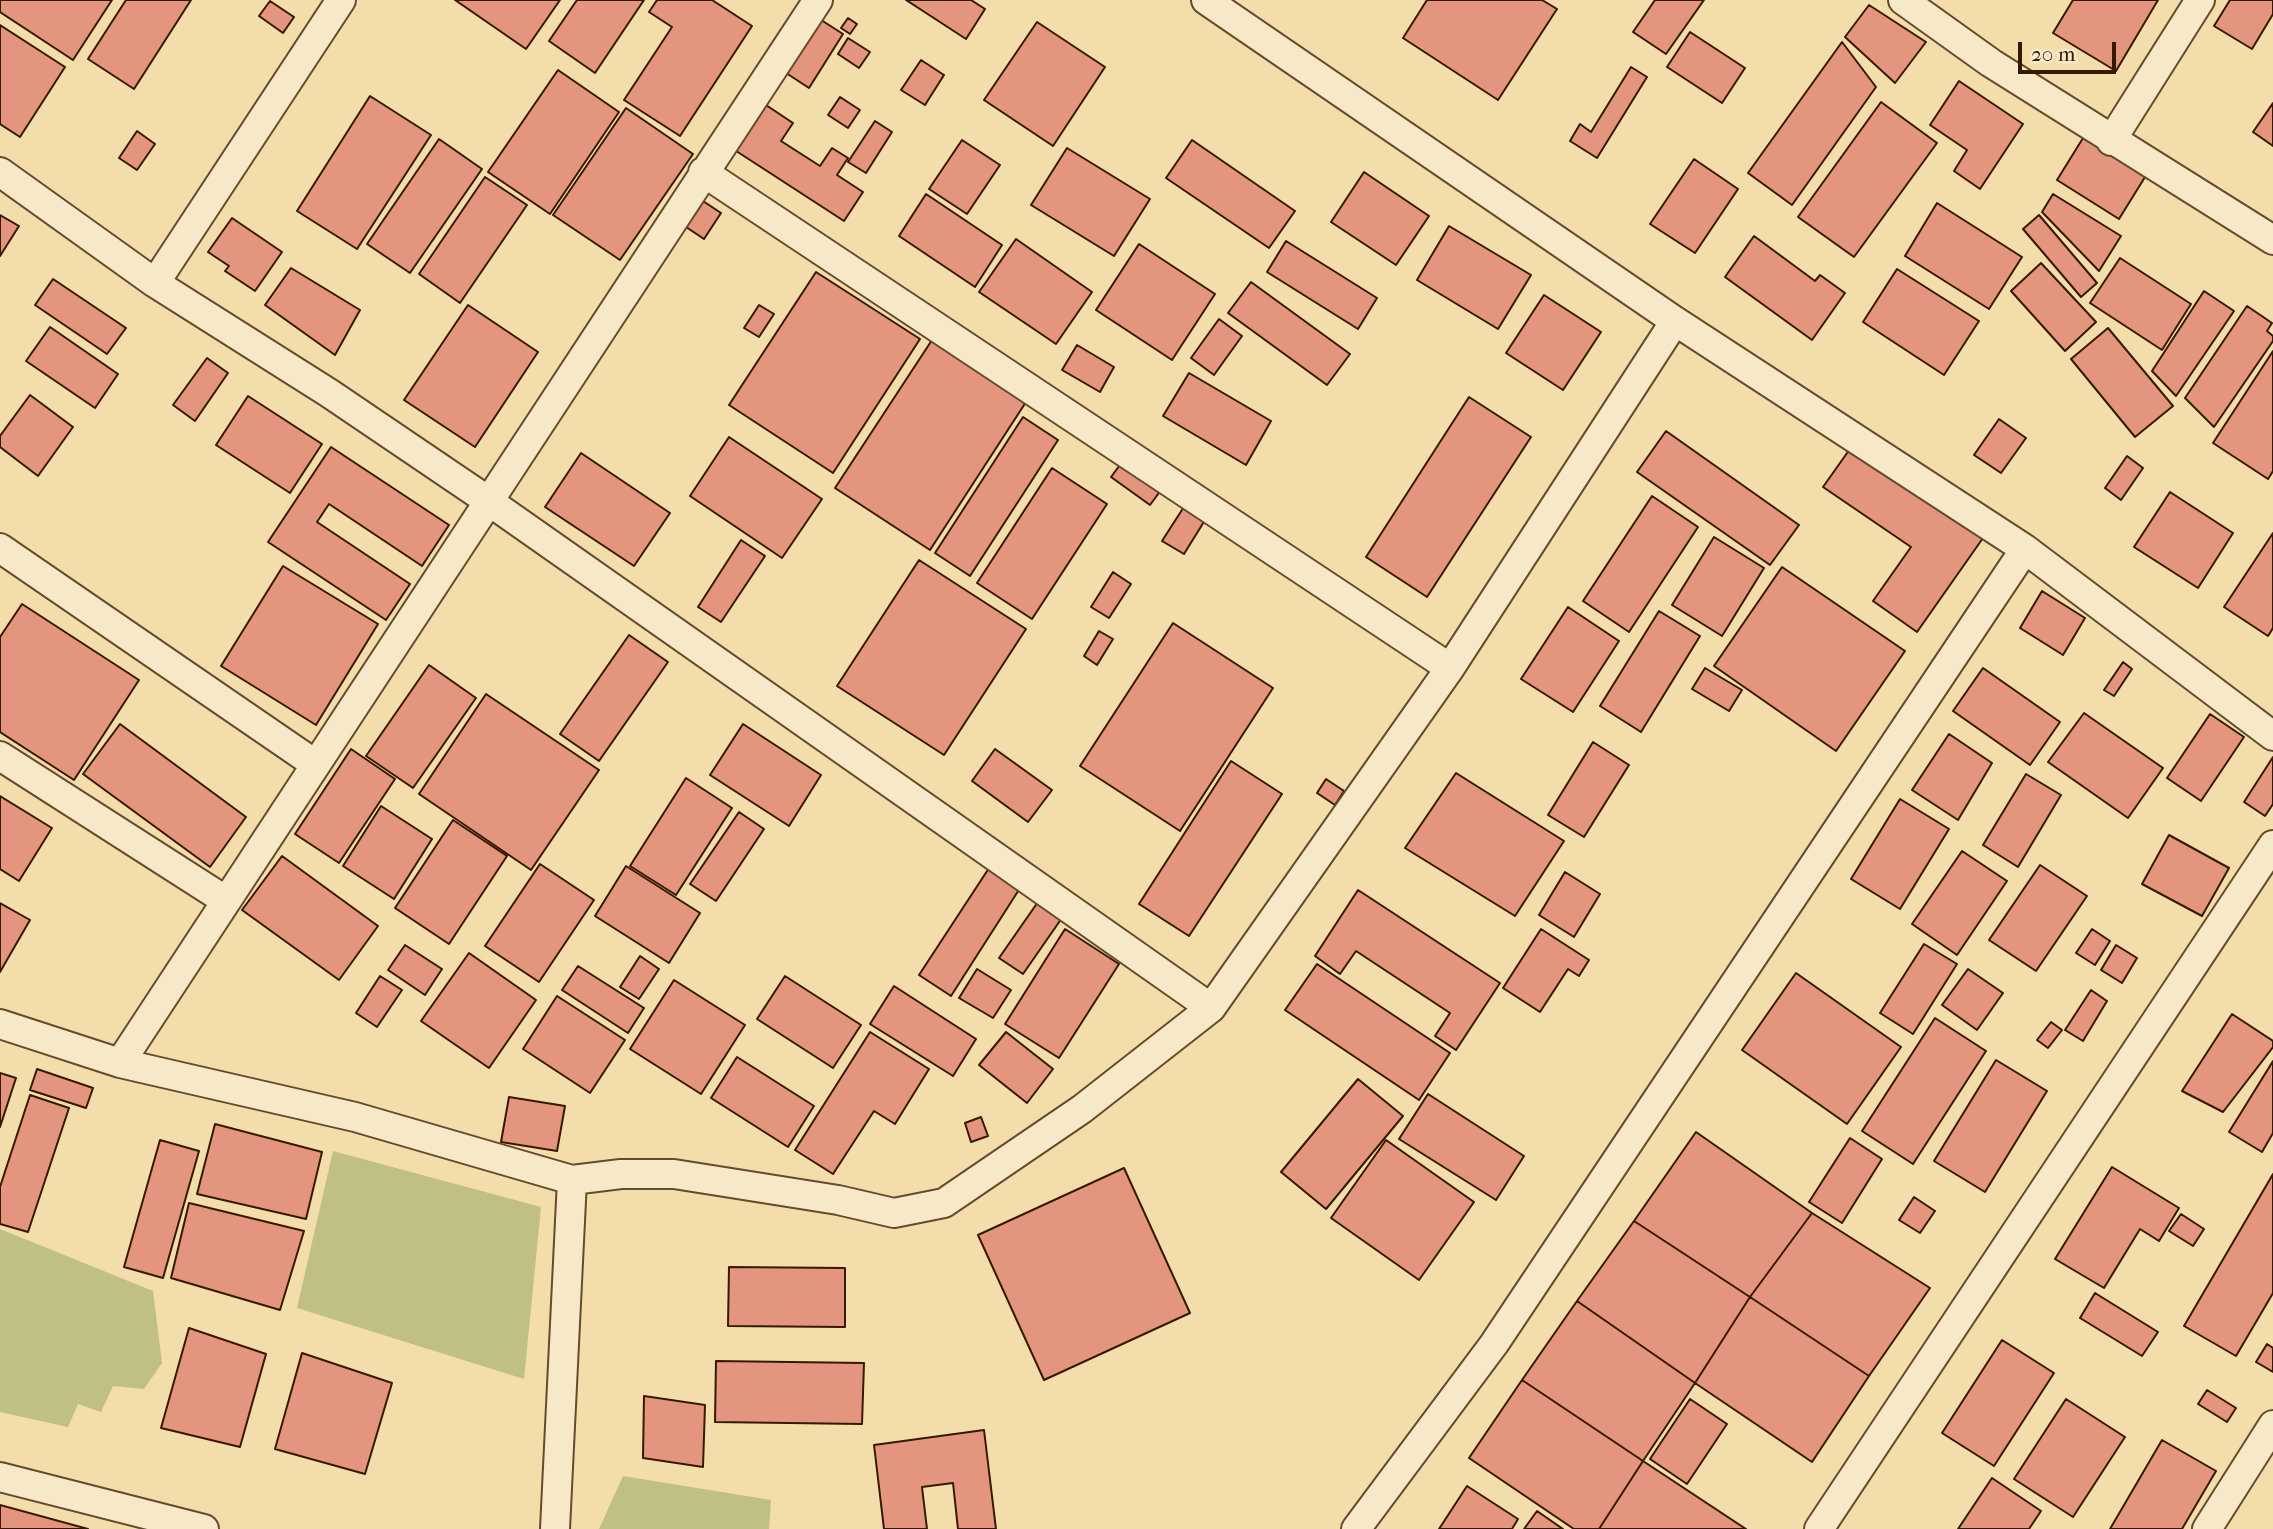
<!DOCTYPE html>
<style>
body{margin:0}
#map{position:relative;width:2273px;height:1529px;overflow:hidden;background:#f2ddab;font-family:"IM FELL French Canon",serif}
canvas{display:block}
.scale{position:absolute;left:2018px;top:42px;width:98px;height:32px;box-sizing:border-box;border:4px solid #371902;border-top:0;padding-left:9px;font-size:21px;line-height:24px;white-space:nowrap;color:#371902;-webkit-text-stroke:5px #f7e9c8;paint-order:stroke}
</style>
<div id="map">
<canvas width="2273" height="1529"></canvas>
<div class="scale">20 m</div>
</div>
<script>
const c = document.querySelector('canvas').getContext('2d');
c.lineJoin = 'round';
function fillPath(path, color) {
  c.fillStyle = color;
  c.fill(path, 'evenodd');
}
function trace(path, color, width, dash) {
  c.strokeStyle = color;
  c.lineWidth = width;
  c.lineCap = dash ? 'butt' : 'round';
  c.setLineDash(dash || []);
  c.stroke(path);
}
const green = new Path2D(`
 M333,1151l208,56 -17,172 -227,-71z
 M0,1229l153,62 9,72 -18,26 -31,-3 -12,26 -23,-8 -10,23 -68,-15z
 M623,1476l148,24 -2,29h-170z`);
const building = new Path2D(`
 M0,0h112l-39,60 -73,-48z
 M126,0h65l-57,89 -46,-30z
 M455,0h105l-34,49z
 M577,0h67l-49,73 -46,-32z
 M657,0h55l40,26 -72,110 -56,-36 48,-73 -23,-15z
 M906,0h65l14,9 -19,30z
 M1427,0h115l15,9 -59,91 -95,-62z
 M1655,0h49l-38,54 -33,-22z
 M2073,0h85l-42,71 -63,-38z
 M2230,0h43v14l-21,35 -38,-23z
 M270,1l24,16 -11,16 -24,-17z
 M1869,5l57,37 -31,41 -50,-46z
 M818,18l25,16 -34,54 -26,-17z
 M848,18l9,6 -7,10 -9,-6z
 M1037,22l68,45 -52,79 -69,-46z
 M0,25l65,42 -45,70 -20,-13z
 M1690,32l55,36 -23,35 -55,-36z
 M848,38l22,14 -11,16 -21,-14z
 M1842,42l34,45 -84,118 -44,-32z
 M921,60l23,15 -19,30 -24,-15z
 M1631,67l16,10 -50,81 -27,-17 10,-17 11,8z
 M558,70l61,42 -69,102 -62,-42z
 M1959,81l64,43 -43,65 -26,-18 13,-21 -37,-25z
 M370,96l61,39 -74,114 -60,-38z
 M840,97l20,13 -12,18 -20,-13z
 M760,101l33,22 -12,18 39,25 12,-18 16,10 -11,17 26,17 -19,29 -114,-74z
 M1881,102l56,41 -83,114 -56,-40z
 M2273,103v43l-20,-14z
 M626,108l67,46 -73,106 -67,-45z
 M875,121l17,11 -26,41 -18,-11z
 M2088,130l62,39 -31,50 -62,-39z
 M137,131l18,13 -18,26 -18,-12z
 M439,139l43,30 -72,104 -43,-29z
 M962,140l38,25 -33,49 -38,-25z
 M1192,140l103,71 -26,37 -103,-70z
 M1067,148l83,51 -36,57 -83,-51z
 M1694,159l44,30 -43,64 -45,-29z
 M1364,172l65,44 -33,49 -65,-43z
 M485,177l42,28 -67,98 -41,-29z
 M926,194l76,51 -27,42 -76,-51z
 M2053,194l68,42 -22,35 -57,-59z
 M703,201l18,12 -17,26 -18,-12z
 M1937,203l85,54 -33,52 -84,-53z
 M0,215l19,11 -19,30z
 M2039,215l58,68 -16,14 -58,-68z
 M232,218l50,34 -27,39 -30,-20 4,-5 -21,-14z
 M1449,226l82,49 -33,54 -81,-49z
 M1754,236l61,45 5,-6 25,18 -33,47 -87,-63z
 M1016,239l76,53 -36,52 -77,-52z
 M1286,241l91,57 -19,31 -91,-57z
 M1139,244l76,50 -43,66 -76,-50z
 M2120,258l71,46 -29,46 -72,-47z
 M2041,263l55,59 -31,29 -54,-60z
 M291,268l69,42 -25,45 -70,-50z
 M1897,269l82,52 -35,54 -81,-53z
 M816,272l104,67 -87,134 -104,-68z
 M53,279l73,49 -19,26 -72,-49z
 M1251,282l99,72 -23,31 -99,-72z
 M2204,291l30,20 -58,85 -24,-25z
 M1544,295l57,37 -38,58 -57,-37z
 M468,305l70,47 -63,95 -71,-47z
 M759,305l15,9 -15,23 -15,-9z
 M2247,306l25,17 -5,8 6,5v5l-59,86 -29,-29z
 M1219,319l23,17 -28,39 -23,-17z
 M50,327l68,47 -23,34 -69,-47z
 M2108,328l65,78 -38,31 -64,-78z
 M932,340l94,62 -96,148 -95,-62z
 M1077,345l37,22 -14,25 -38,-22z
 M2273,351v120l-5,8 -55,-36z
 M207,358l21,15 -33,48 -22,-16z
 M1189,373l82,48 -25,44 -83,-49z
 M30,395l43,32 -35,49 -38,-29v-11z
 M248,396l74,48 -32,49 -74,-48z
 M1469,397l62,40 -104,160 -61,-40z
 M1023,417l35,23 -88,136 -35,-23z
 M1999,419l27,19 -25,35 -27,-18z
 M1666,431l133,94 -29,40 -133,-93z
 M729,437l93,62 -40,59 -92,-62z
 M1852,446l131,92 -66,94 -44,-31 38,-54 -88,-60z
 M331,447l118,78 -27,41 -93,-62 -12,18 93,62 -24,36 -118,-78z
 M581,453l89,60 -36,53 -89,-59z
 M2127,456l16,12 -22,32 -16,-12z
 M1125,458l39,28 -14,19 -39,-28z
 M1052,468l55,36 -75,115 -55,-36z
 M2170,492l63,41 -35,55 -64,-41z
 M1652,496l46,31 -69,105 -46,-31z
 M1189,499l21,13 -26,42 -22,-13z
 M2273,533v95l-5,8 -44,-29z
 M1714,537l50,31 -42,68 -50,-31z
 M741,540l24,16 -44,66 -23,-15z
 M919,560l107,69 -82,126 -107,-69z
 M283,566l95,58 -62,101 -95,-59z
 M1782,567l123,84 -69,100 -122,-85z
 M1113,572l18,12 -22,34 -18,-11z
 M2042,591l43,27 -22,37 -43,-27z
 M22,604l117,76 -65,100 -74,-48v-95z
 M1568,607l51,34 -46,71 -52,-33z
 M1659,611l41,25 -59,96 -41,-26z
 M1173,623l100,65 -93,143 -100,-65z
 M1099,631l14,8 -16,26 -13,-9z
 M629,635l39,27 -69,99 -39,-27z
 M2123,662l9,7 -18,27 -10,-6z
 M429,665l47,33 -63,90 -47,-32z
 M1705,668l37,22 -13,21 -37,-22z
 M1983,668l77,54 -30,43 -77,-54z
 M486,694l113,76 -68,100 -112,-76z
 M2084,713l79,55 -35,50 -80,-56z
 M2210,714l34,23 -43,64 -34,-23z
 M120,724l126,93 -36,50 -127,-93z
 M743,724l78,51 -32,51 -79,-51z
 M1949,734l43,29 -34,57 -46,-30z
 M1593,742l36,23 -45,72 -36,-22z
 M351,749l44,30 -56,84 -44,-29z
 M995,749l57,41 -24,32 -56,-41z
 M2273,757v47l-8,12 -21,-14z
 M1231,761l51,33 -93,142 -50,-32z
 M1456,773l108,68 -49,75 -110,-68z
 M2026,774l35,21 -43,72 -35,-22z
 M686,778l46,30 -56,87 -46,-29z
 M1326,779l18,12 -9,14 -18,-12z
 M0,796l52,32 -33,53 -19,-12z
 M1900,799l49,30 -49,80 -49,-30z
 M381,806l51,33 -38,60 -51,-33z
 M739,812l25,17 -48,72 -26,-17z
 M453,820l54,36 -58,88 -54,-36z
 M2169,835l60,33 -27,48 -60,-32z
 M1962,851l45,30 -50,74 -45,-31z
 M282,856l96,70 -39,54 -97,-70z
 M540,864l54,36 -55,82 -54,-36z
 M991,865l31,20 -71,111 -32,-21z
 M2040,865l47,31 -51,75 -47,-31z
 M626,866l74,47 -31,50 -74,-47z
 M1565,872l35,22 -26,43 -35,-22z
 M1358,890l142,93 -44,67 -21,-14 15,-23 -94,-62 -16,23 -25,-18z
 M1040,899l24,16 -41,59 -24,-16z
 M0,903l30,17 -30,52z
 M1065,929l54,35 -60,94 -54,-34z
 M1541,929l48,31 -10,16 -11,-7 -28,43 -37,-24z
 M2092,929l18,12 -15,24 -19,-12z
 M1924,944l33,20 -44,70 -33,-21z
 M405,945l37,24 -17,26 -37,-25z
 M2116,945l21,13 -15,25 -21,-13z
 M469,953l67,47 -47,68 -68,-47z
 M640,956l19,13 -20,30 -19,-12z
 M1317,964l133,89 -31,47 -134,-90z
 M578,966l66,42 -16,25 -66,-43z
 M977,969l34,21 -18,28 -34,-20z
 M1968,969l35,24 -26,37 -35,-25z
 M1796,973l105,74 -54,77 -105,-74z
 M380,976l22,14 -25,37 -21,-14z
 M785,976l76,49 -28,43 -76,-49z
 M674,980l71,45 -44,69 -71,-45z
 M894,986l82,53 -23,37 -83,-52z
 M2091,990l16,11 -24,40 -18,-11z
 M557,996l68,44 -35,53 -67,-44z
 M2232,1014l41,27v6l-50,65 -41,-21z
 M1935,1018l51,33 -73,113 -51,-33z
 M2051,1022l11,8 -14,18 -11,-8z
 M870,1032l59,37 -34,55 -21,-13 -41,63 -38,-24z
 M1006,1032l47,37 -26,34 -48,-38z
 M737,1057l77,49 -26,41 -77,-49z
 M1996,1060l51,31 -62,101 -51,-31z
 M2273,1061v72l-11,19 -33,-20z
 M37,1069l56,19 -7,20 -56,-18z
 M0,1073l16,5 -16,49z
 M1358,1079l45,37 -77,93 -45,-37z
 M1428,1094l96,62 -28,44 -97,-61z
 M30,1095l39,13 -41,124 -28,-8v-37z
 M509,1097l56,9 -8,45 -56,-9z
 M981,1117l7,19 -17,6 -6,-19z
 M215,1124l107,28 -16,67 -109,-25z
 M1696,1132l116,81 -62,84 -116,-76z
 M1850,1138l32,21 -40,64 -33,-21z
 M160,1140l39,11 -36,127 -39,-11z
 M1386,1140l88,62 -55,78 -88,-62z
 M2112,1167l67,41 -20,33 -19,-12 -36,59 -49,-29z
 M1124,1168l66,145 -146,67 -66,-145z
 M2273,1174v119l-37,63 -52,-30z
 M1914,1197l21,14 -15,22 -21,-13z
 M189,1203l115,28 -24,79 -109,-32z
 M1812,1213l118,75 -61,88 -119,-79z
 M2181,1214l23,15 -11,17 -24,-15z
 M1634,1221l116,76 -55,86 -118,-82z
 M729,1267l116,1v59l-117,-1z
 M2095,1293l63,39 -16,24 -62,-38z
 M1750,1297l119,79 -57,86 -117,-79z
 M1577,1301l118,82 -52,78 -121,-81z
 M189,1328l77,26 -26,93 -79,-19z
 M2002,1340l52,33 -60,93 -52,-33z
 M2267,1344l6,4v24l-17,-10z
 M302,1353l90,30 -27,91 -90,-25z
 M716,1361l148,2 -2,61 -147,-2z
 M1522,1380l121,81 -44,68h-25l-105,-71z
 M2207,1390l29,18 -9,14 -29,-18z
 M644,1396l61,9 -2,62 -60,-9z
 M1690,1399l37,25 -40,60 -37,-25z
 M2066,1399l59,38 -52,80 -59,-38z
 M984,1430l12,99h-38l-5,-46 -31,4 5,42h-43l-10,-84z
 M2162,1440l54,31 -34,58h-72z
 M1643,1461l103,68h-147z
 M1992,1478l49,33 -12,18h-71z
 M1467,1486l51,33 -6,10h-73z
 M0,1505l88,24h-88z
 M1537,1511l26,18h-39z`);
const street = new Path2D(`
 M1206,0l469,321 350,228 248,187
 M1903,0l88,63 282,177
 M2111,141l89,-141
 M0,172l155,111 174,110 158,107 724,508
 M703,172l747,496
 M155,283l186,-283
 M0,548l315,216
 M0,756l225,144
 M0,1024l120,39 235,54 217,63 49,-6h53l164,26 56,13 50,-10 138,-94 129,-101 239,-340 225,-347
 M120,1063l698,-1063
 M0,1477l204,52
 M555,1529l17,-349
 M1356,1529l138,-185 531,-795
 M1819,1529l454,-684
 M2207,1529l66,-104`);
fillPath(green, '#bfbf86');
fillPath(building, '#e4957d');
trace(building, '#371902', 2);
trace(street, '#664a2c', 32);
trace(street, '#f7e9c8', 28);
</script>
